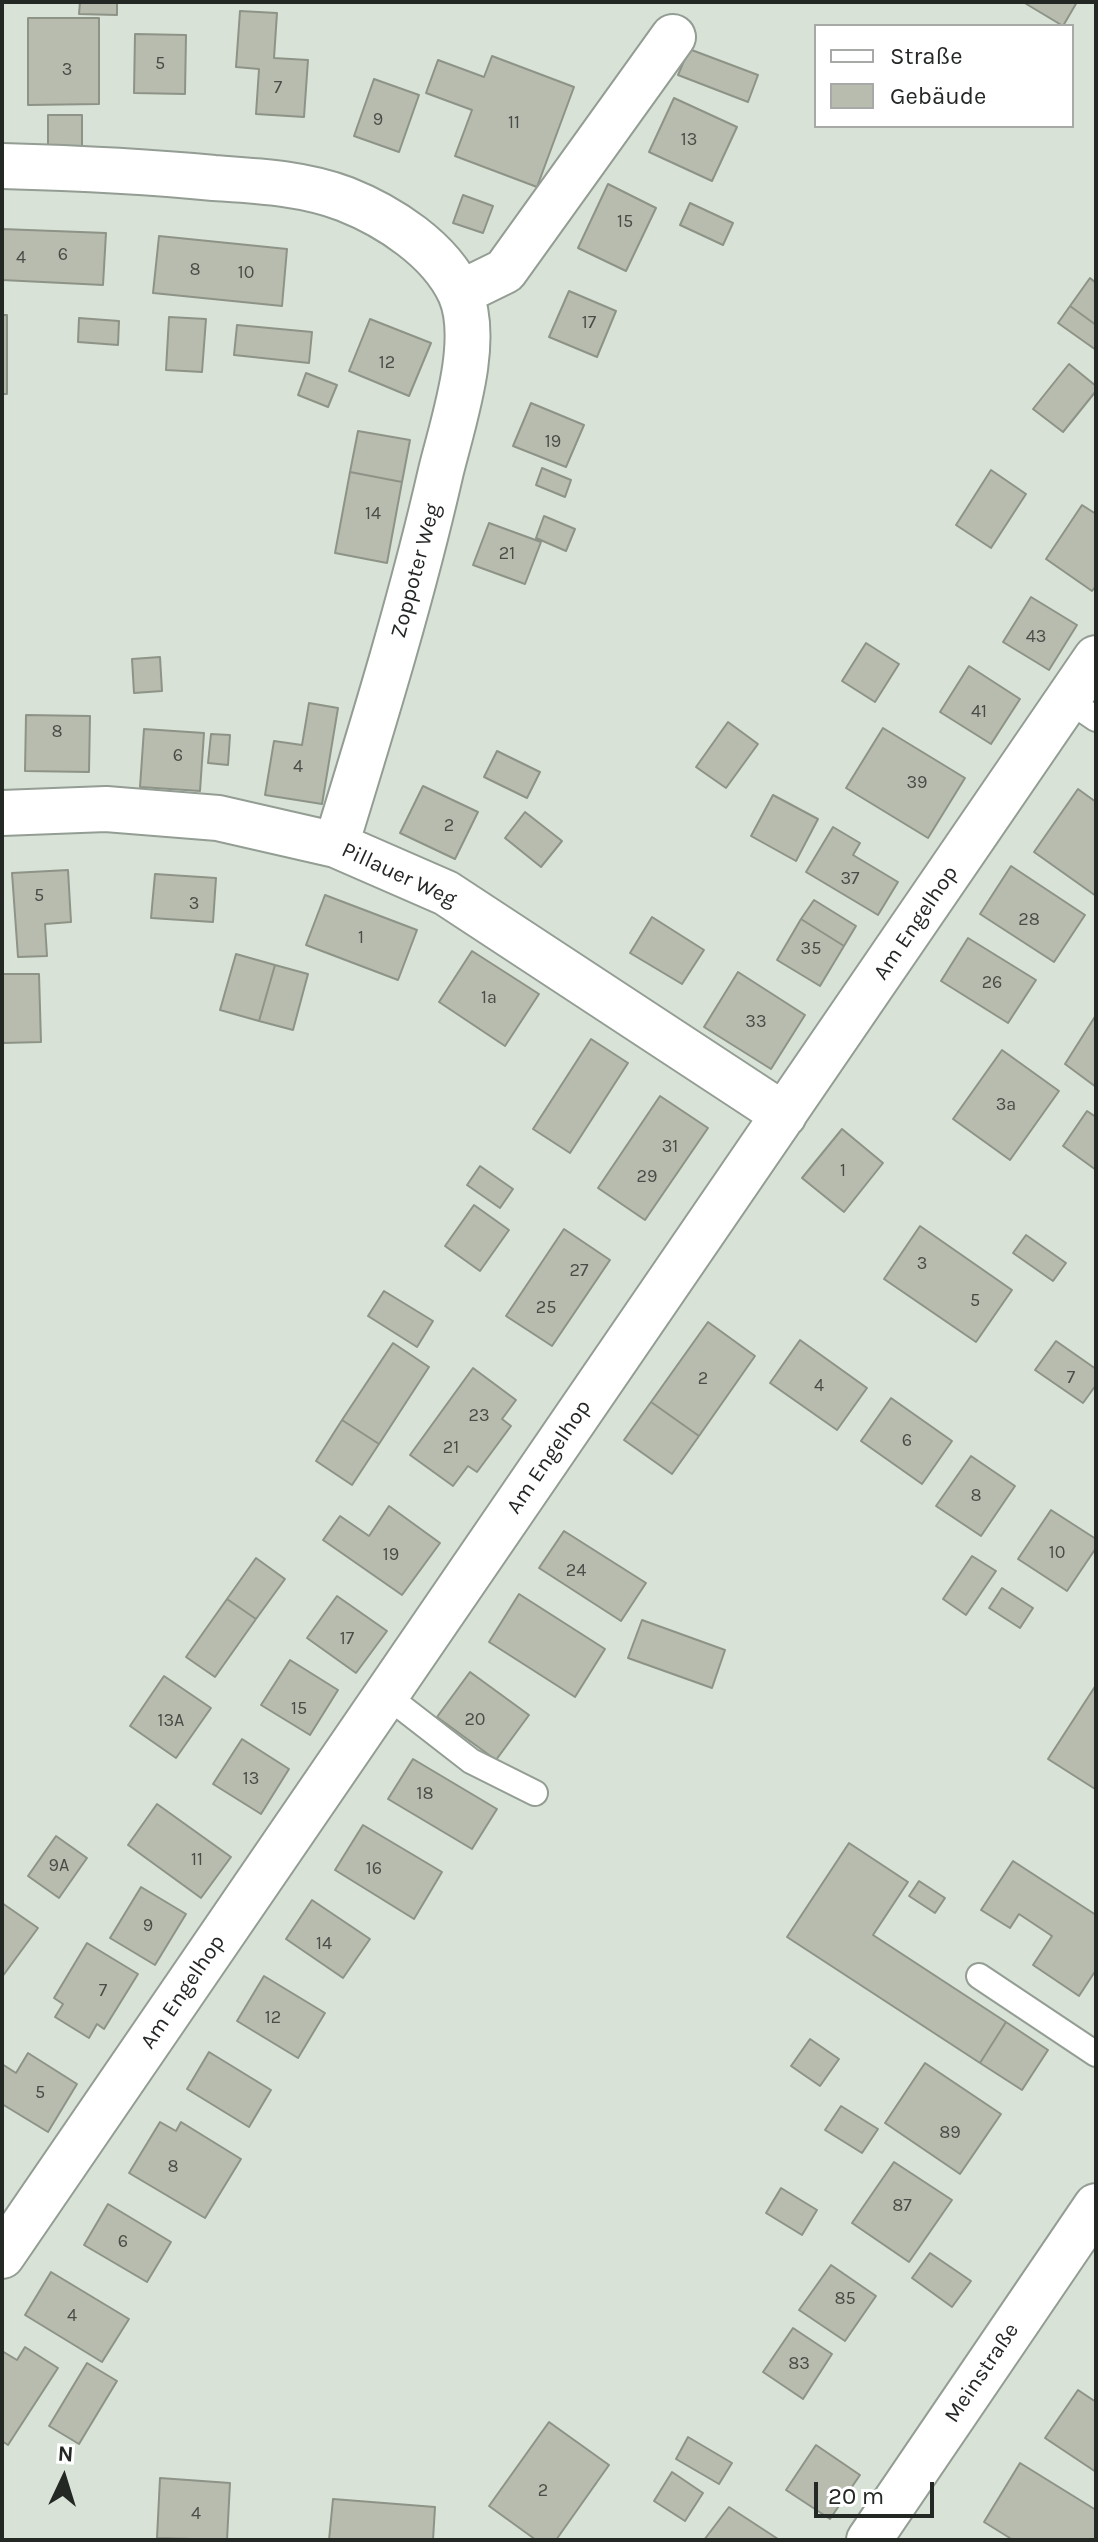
<!DOCTYPE html>
<meta charset="utf-8">
<style>
body{margin:0}
#map{position:relative;width:1098px;height:2542px;overflow:hidden;background:#d8e2d7;font-family:Karla,sans-serif}
canvas{display:block}
.frame{position:absolute;inset:0;border:4px solid #242824;pointer-events:none}
.legend{position:absolute;left:814px;top:24px;width:260px;height:104px;box-sizing:border-box;background:#fff;border:2px solid #a7a9a7;margin:0;padding:10px 14px;list-style:none;font-size:24px;color:#242824}
.legend li{display:flex;align-items:center;gap:16px;height:40px}
.legend b{width:40px;border:2px solid #a7a9a7}
.north{position:absolute;left:24px;top:2438px;width:80px;height:80px;-webkit-text-stroke:6px #fff;paint-order:stroke;rotate:4deg;font-size:22px;font-weight:700;line-height:32px;text-align:center;color:#242824}
.north::after{content:'';display:block;margin:auto;width:28px;height:36px;background:#242824;clip-path:polygon(50% 0,100% 100%,50% 72%,0 100%)}
.scale{position:absolute;left:814px;top:2482px;width:120px;height:36px;box-sizing:border-box;border:4px solid #242824;border-top:0;padding-left:10px;font-size:24px;line-height:28px;white-space:nowrap;color:#242824;-webkit-text-stroke:6px #fff;paint-order:stroke}
</style>
<div id="map">
<canvas width="1098" height="2542"></canvas>
<div class="frame"></div>
<ul class="legend">
<li><b style="height:10px;background:#fff"></b>Straße</li>
<li><b style="height:22px;background:#b7bcaf"></b>Gebäude</li>
</ul>
<div class="north">N</div>
<div class="scale">20 m</div>
</div>
<script>
const c = document.querySelector('canvas').getContext('2d');
c.lineJoin = 'round';
function fillPath(path, color) {
  c.fillStyle = color;
  c.fill(path, 'evenodd');
}
function trace(path, color, width, dash) {
  c.strokeStyle = color;
  c.lineWidth = width;
  c.lineCap = dash ? 'butt' : 'round';
  c.setLineDash(dash || []);
  c.stroke(path);
}
function drawText(font, color, halo, rows, align = 'center') {
  c.font = font + ' Karla,sans-serif';
  c.lineWidth = 6;
  c.setLineDash([]);
  c.textBaseline = 'middle';
  c.strokeStyle = halo;
  c.fillStyle = color;
  for (const [text, x, y, turn = 0] of rows) {
    c.save();
    c.translate(x, y);
    c.rotate((+turn || 0) * Math.PI / 180);
    c.textAlign = isNaN(turn) ? turn : align;
    if (halo) c.strokeText(text, 0, 0);
    c.fillText(text, 0, 0);
    c.restore();
  }
}
const building = new Path2D(`
 M80,2h37v13l-38,-1z
 M1023,2h54l-14,24z
 M240,11l37,2 -3,45 34,2 -4,57 -48,-3 3,-45 -23,-2z
 M28,18h71v86l-71,1z
 M135,34l51,1 -1,59 -51,-1z
 M689,49l69,26 -10,27 -70,-27z
 M492,56l82,31 -37,100 -82,-31 17,-46 -46,-17 12,-33 46,17z
 M374,79l45,16 -20,57 -45,-16z
 M674,98l63,29 -25,54 -63,-29z
 M48,115h34v36h-34z
 M608,184l48,24 -30,63 -48,-23z
 M463,195l30,11 -10,27 -30,-10z
 M690,203l43,20 -10,22 -43,-20z
 M2,229l104,4 -3,52 -101,-5z
 M159,236l128,13 -5,57 -129,-13z
 M1090,278l6,5v42l-26,-19z
 M569,291l47,20 -19,46 -48,-20z
 M1070,306l26,19v25l-38,-27z
 M2,315h5v79h-5z
 M169,317l37,2 -4,53 -36,-2z
 M79,318l40,3 -1,24 -40,-3z
 M370,319l61,24 -22,53 -60,-25z
 M237,325l75,7 -3,31 -75,-8z
 M1069,364l27,22v5l-33,41 -30,-23z
 M306,373l31,12 -9,22 -30,-12z
 M531,403l53,22 -18,42 -53,-21z
 M358,431l52,9 -8,42 -52,-10z
 M542,468l29,12 -6,17 -29,-12z
 M991,470l35,24 -35,54 -35,-23z
 M350,472l52,10 -15,81 -52,-10z
 M1082,505l14,9v72l-4,5 -46,-32z
 M544,516l31,13 -9,22 -30,-13z
 M489,523l52,19 -16,42 -52,-19z
 M1031,597l46,28 -28,45 -46,-28z
 M866,643l33,21 -24,38 -33,-21z
 M160,657l2,34 -28,2 -2,-34z
 M969,666l51,33 -29,45 -51,-32z
 M309,703l29,5 -16,96 -57,-9 9,-54 28,4z
 M26,715l64,1 -1,56 -64,-1z
 M728,722l30,22 -32,44 -30,-21z
 M883,728l82,50 -37,60 -82,-50z
 M144,729l60,4 -4,58 -60,-4z
 M211,734l19,1 -2,30 -20,-2z
 M497,751l43,21 -13,26 -43,-21z
 M423,786l55,26 -23,47 -55,-26z
 M1078,789l18,13v94l-62,-44z
 M773,795l45,24 -22,42 -45,-25z
 M525,812l37,29 -21,26 -36,-29z
 M833,827l27,16 -7,12 45,27 -20,33 -72,-43z
 M1011,866l74,49 -31,47 -74,-48z
 M68,870l3,52 -26,2 2,32 -29,1 -6,-84z
 M155,874l61,4 -3,44 -62,-4z
 M325,895l92,35 -19,50 -92,-35z
 M814,900l42,26 -12,20 -43,-27z
 M652,917l52,33 -22,34 -52,-31z
 M801,919l43,27 -24,40 -43,-26z
 M968,938l68,42 -28,43 -67,-42z
 M472,951l67,43 -34,52 -66,-44z
 M236,954l39,11 -16,56 -39,-11z
 M275,965l33,9 -15,56 -34,-9z
 M738,972l67,43 -34,54 -67,-42z
 M2,974h37l2,68 -38,1z
 M1096,1015v72l-31,-23z
 M591,1039l37,24 -58,90 -37,-24z
 M1002,1050l57,41 -49,69 -57,-41z
 M660,1096l48,32 -63,92 -47,-32z
 M1087,1111l9,6v53l-33,-24z
 M842,1129l41,34 -39,49 -42,-34z
 M480,1166l33,23 -13,19 -33,-23z
 M474,1205l35,25 -29,41 -35,-25z
 M920,1226l92,64 -36,52 -92,-63z
 M564,1229l46,31 -58,86 -46,-30z
 M1026,1235l40,28 -13,18 -40,-28z
 M384,1291l49,30 -16,26 -49,-31z
 M708,1322l47,34 -56,80 -48,-34z
 M800,1340l67,48 -30,42 -67,-47z
 M1056,1341l40,28v16l-13,18 -48,-33z
 M393,1343l36,24 -50,77 -37,-24z
 M473,1368l43,32 -14,19 9,7 -34,46 -9,-6 -15,20 -43,-31z
 M891,1398l61,43 -30,43 -61,-43z
 M651,1402l48,34 -27,38 -48,-34z
 M342,1420l37,24 -27,41 -36,-24z
 M971,1456l44,30 -34,50 -45,-30z
 M389,1506l51,37 -38,52 -79,-55 17,-24 29,20z
 M1051,1510l45,29v9l-29,43 -49,-32z
 M564,1531l82,52 -25,38 -82,-53z
 M972,1556l24,15 -30,44 -23,-16z
 M256,1558l29,21 -29,40 -29,-20z
 M1002,1588l31,20 -13,20 -31,-20z
 M519,1594l86,55 -30,48 -86,-55z
 M337,1596l50,35 -31,42 -49,-35z
 M227,1599l29,20 -41,58 -29,-20z
 M642,1620l83,30 -13,38 -84,-30z
 M290,1660l48,30 -28,45 -49,-30z
 M470,1672l59,43 -33,45 -59,-43z
 M164,1676l47,32 -35,50 -46,-32z
 M1096,1685v102l-1,2 -47,-30z
 M242,1739l47,30 -28,45 -48,-30z
 M413,1759l84,50 -25,40 -84,-50z
 M157,1804l74,53 -30,41 -73,-53z
 M363,1825l79,47 -28,47 -79,-49z
 M56,1836l31,22 -28,40 -31,-22z
 M849,1843l59,39 -35,53 133,87 -26,41 -193,-126z
 M1013,1861l83,54v55l-17,26 -46,-31 19,-29 -33,-22 -9,14 -29,-18z
 M919,1881l26,17 -10,15 -26,-17z
 M141,1887l45,27 -31,51 -45,-27z
 M312,1900l58,39 -27,39 -57,-39z
 M2,1903l36,25 -36,49z
 M87,1943l51,31 -34,55 -7,-5 -8,14 -34,-21 8,-13 -9,-6z
 M264,1976l61,37 -27,45 -61,-37z
 M1006,2022l42,28 -26,40 -42,-27z
 M810,2039l29,20 -19,27 -29,-20z
 M209,2052l62,38 -22,37 -62,-38z
 M28,2053l49,31 -29,48 -46,-28v-40l14,9z
 M925,2063l76,51 -41,60 -75,-51z
 M841,2106l37,23 -16,24 -37,-23z
 M160,2122l16,9 5,-9 60,37 -36,59 -76,-45z
 M894,2162l58,38 -43,62 -57,-39z
 M781,2188l36,22 -15,25 -36,-22z
 M108,2204l63,38 -24,40 -63,-37z
 M930,2253l41,28 -19,26 -40,-29z
 M831,2265l45,31 -31,45 -46,-31z
 M51,2272l78,47 -27,43 -77,-47z
 M793,2328l39,26 -29,45 -40,-27z
 M25,2347l33,21 -50,77 -6,-4v-90l15,9z
 M87,2363l30,18 -38,63 -30,-18z
 M1078,2390l18,12v70l-51,-34z
 M549,2422l60,43 -53,75h-20l-47,-34z
 M688,2437l44,26 -13,21 -43,-25z
 M816,2445l44,30 -30,44 -44,-29z
 M1020,2463l76,47v30h-83l-29,-18z
 M672,2472l31,21 -18,28 -31,-20z
 M160,2478l70,5 -3,57 -70,-2z
 M333,2499l102,8 -2,33h-104z
 M729,2507l49,32 -1,1h-73z`);
const service = new Path2D(`
 M1068,700l28,19
 M386,1695l85,66 64,32
 M979,1976l117,78`);
const minor = new Path2D(`
 M2,166c71,2 141,5 212,12 44,3 89,5 131,21 43,17 95,50 115,94 21,48 -7,129 -19,178 -29,127 -67,250 -105,374
 M460,293l45,-22 168,-234
 M2,813l104,-4 112,9 118,27 110,48 338,222
 M2,2256l1094,-1598`);
const tertiary = new Path2D(`
 M869,2540l227,-334`);
const numberNames = [
 ["5",160,64],
 ["3",67,70],
 ["7",278,88],
 ["9",378,120],
 ["11",514,123],
 ["13",689,140],
 ["15",625,222],
 ["6",63,255],
 ["4",21,258],
 ["8",195,270],
 ["10",246,273],
 ["17",589,323],
 ["12",387,363],
 ["19",553,442],
 ["14",373,514],
 ["21",507,554],
 ["43",1036,637],
 ["41",979,712],
 ["8",57,732],
 ["6",178,756],
 ["4",298,767],
 ["39",917,783],
 ["2",449,826],
 ["37",850,879],
 ["5",39,896],
 ["3",194,904],
 ["28",1029,920],
 ["1",361,938],
 ["35",811,949],
 ["26",992,983],
 ["1a",489,998],
 ["33",756,1022],
 ["3a",1006,1105],
 ["31",670,1147],
 ["1",843,1171],
 ["29",647,1177],
 ["3",922,1264],
 ["27",579,1271],
 ["5",975,1301],
 ["25",546,1308],
 ["7",1071,1378],
 ["2",703,1379],
 ["4",819,1386],
 ["23",479,1416],
 ["6",907,1441],
 ["21",451,1448],
 ["8",976,1496],
 ["10",1057,1553],
 ["19",391,1555],
 ["24",576,1571],
 ["17",347,1639],
 ["15",299,1709],
 ["20",475,1720],
 ["13A",171,1721],
 ["13",251,1779],
 ["18",425,1794],
 ["11",197,1860],
 ["9A",59,1866],
 ["16",374,1869],
 ["9",148,1926],
 ["14",324,1944],
 ["7",103,1991],
 ["12",273,2018],
 ["5",40,2093],
 ["89",950,2133],
 ["8",173,2167],
 ["87",902,2206],
 ["6",123,2242],
 ["85",845,2299],
 ["4",72,2316],
 ["83",799,2364],
 ["2",543,2491],
 ["4",196,2514]
];
const streetNames = [
 ["Zoppoter Weg",416,571,-75],
 ["Pillauer Weg",399,875,25],
 ["Am Engelhop",916,923,-56],
 ["Am Engelhop",549,1457,-56],
 ["Am Engelhop",183,1992,-56],
 ["Meinstraße",982,2373,-56]
];
fillPath(building, '#b7bcaf');
trace(building, '#8e9387', 2);
trace(service, '#939d93', 28);
trace(minor, '#939d93', 48);
trace(tertiary, '#939d93', 48);
trace(service, '#fff', 24);
trace(minor, '#fff', 44);
trace(tertiary, '#fff', 44);
drawText('18px', '#494d47', null, numberNames);
drawText('22px', '#242824', '#fff', streetNames);
</script>
